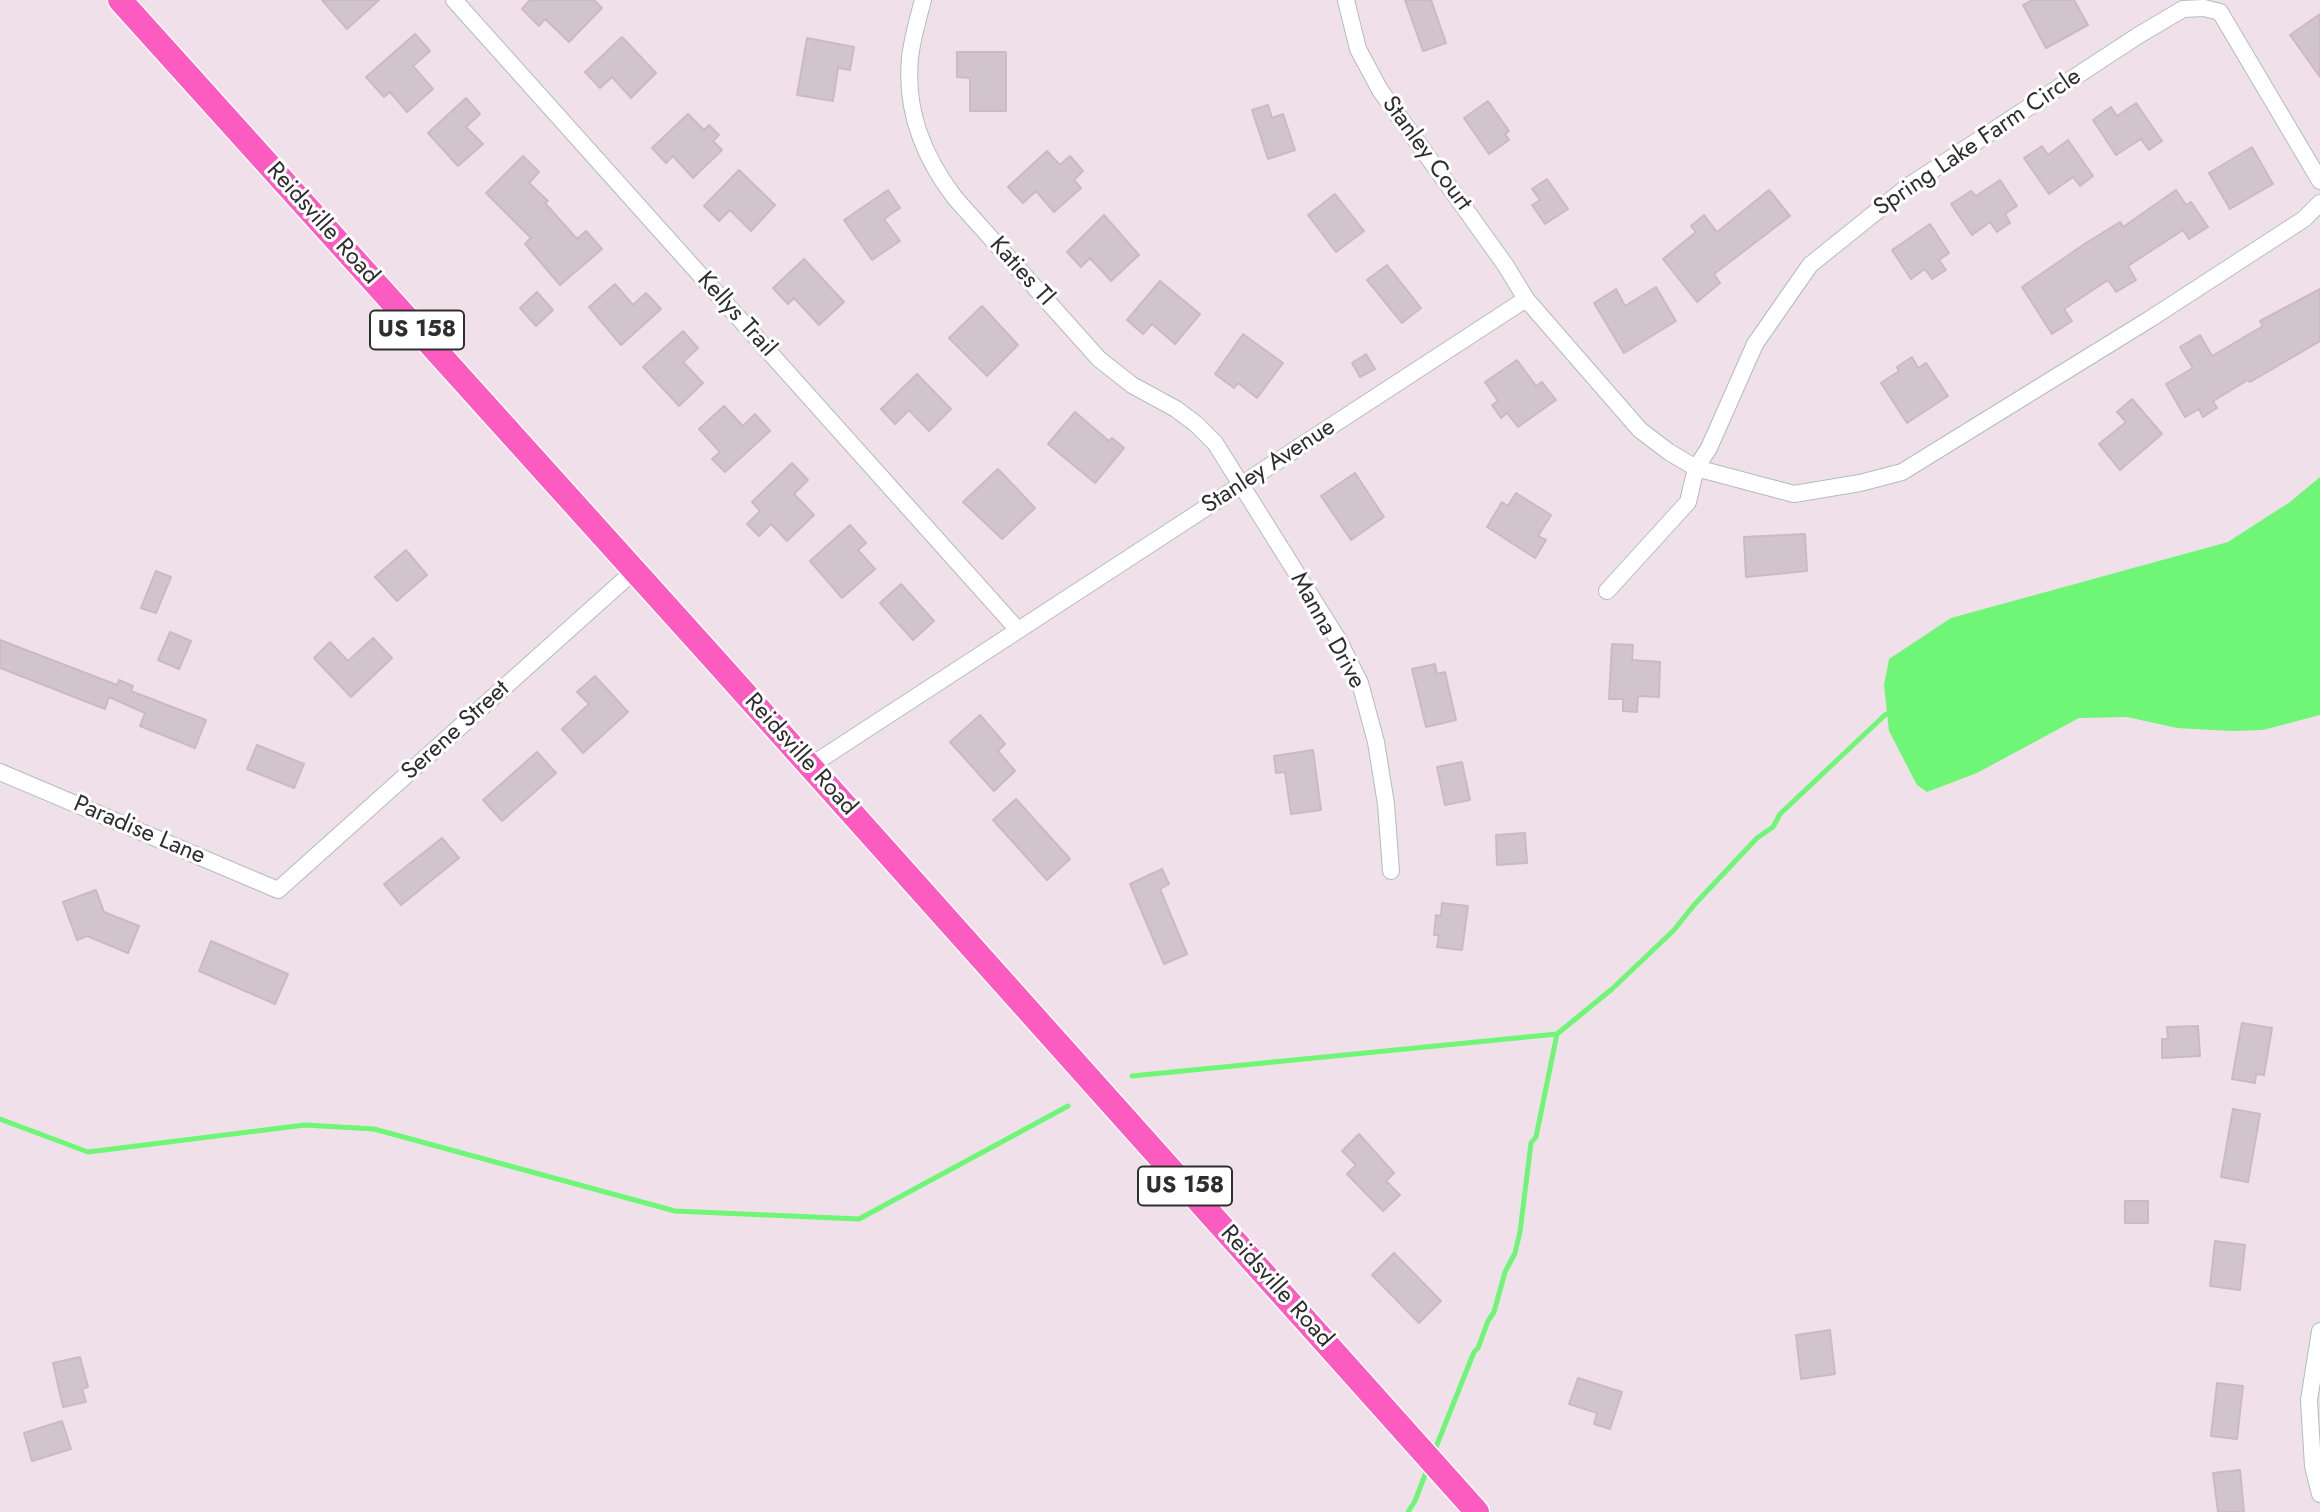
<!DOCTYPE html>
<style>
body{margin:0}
canvas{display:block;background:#f0e0ea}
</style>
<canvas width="2320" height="1512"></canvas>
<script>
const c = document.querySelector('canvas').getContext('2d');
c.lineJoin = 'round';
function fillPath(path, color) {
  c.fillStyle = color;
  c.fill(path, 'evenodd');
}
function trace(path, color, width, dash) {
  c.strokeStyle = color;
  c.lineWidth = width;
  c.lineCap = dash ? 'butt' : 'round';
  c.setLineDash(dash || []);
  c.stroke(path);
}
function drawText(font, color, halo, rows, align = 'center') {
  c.font = font + ' Jost,sans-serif';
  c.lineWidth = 6;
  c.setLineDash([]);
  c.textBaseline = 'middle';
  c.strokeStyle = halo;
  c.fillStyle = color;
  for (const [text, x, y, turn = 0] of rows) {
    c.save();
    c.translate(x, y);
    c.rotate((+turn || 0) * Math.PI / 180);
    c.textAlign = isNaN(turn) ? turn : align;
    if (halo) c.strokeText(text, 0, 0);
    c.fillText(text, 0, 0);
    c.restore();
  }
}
const water = new Path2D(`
 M2320,477v238l-57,15 -32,1 -54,-3 -50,-11 -48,1 -102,55 -50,19 -10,-7 -28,-54 -5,-46 5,-26 62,-41 277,-76 62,-40z`);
const stream = new Path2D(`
 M1132,1076l425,-42 55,-45 62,-59 20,-25 63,-67 16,-11 7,-13 106,-100 7,1
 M0,1119l88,33 217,-27 69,4 301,82 184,8 209,-113
 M1434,1452l40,-100 4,-4 10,-27 6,-9 11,-40 10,-19 5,-21 11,-89 5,-6 21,-103
 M1408,1512l7,-11 13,-34`);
const building = new Path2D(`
 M322,0h57l-32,29z
 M530,0h64l8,8 -33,34 -24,-23 -6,7 -17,-17z
 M1405,0h26l15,43 -23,8z
 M2032,0h42l14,25 -42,23 -23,-43z
 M2320,14v63l-30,-42z
 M415,34l15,17 -17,15 20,23 -26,23 -17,-20 -6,5 -18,-20z
 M622,37l34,36 -25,25 -19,-21 -12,11 -15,-16z
 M807,38l47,9 -4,23 -12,-2 -5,33 -36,-6z
 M957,52h49v59h-36v-33l-13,-1z
 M466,98l14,16 -14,13 17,17 -25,22 -30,-33z
 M1488,101l21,30 -4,3 4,6 -20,14 -25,-36z
 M2136,103l26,38 -13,9 -8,-11 -25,16 -23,-35 18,-13 6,9z
 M1268,105l4,13 11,-4 12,36 -27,9 -16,-49z
 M688,114l16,16 5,-5 10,10 -6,6 9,9 -29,28 -20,-22 -7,7 -14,-15z
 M2068,140l25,36 -13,10 -7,-9 -24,17 -25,-36 18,-12 6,9z
 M2252,147l21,37 -43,25 -21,-36z
 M1047,151l13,14 10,-9 13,15 -9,9 7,8 -27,24 -18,-21 -13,12 -15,-16z
 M523,156l16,16 -10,11 19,18 -3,2 32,36 9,-8 16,18 -42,36 -35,-41 6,-6 -45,-45z
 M739,170l36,35 -24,26 -21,-21 -11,11 -15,-15z
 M1547,179l21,30 -23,15 -13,-19 8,-5 -8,-11z
 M2000,180l17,26 -12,8 5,9 -13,9 -7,-10 -18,13 -21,-31 20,-13 5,5z
 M888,190l12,18 -16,11 16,22 -28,19 -28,-40z
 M1769,190l21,26 -76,58 6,9 -23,19 -34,-43 33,-27 -5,-6 13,-11 13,17z
 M2176,190l10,15 5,-3 17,25 -19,12 -6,-9 -55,36 8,14 -20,12 -8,-12 -44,29 8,12 -20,13 -30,-47 64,-44 34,-21 3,5z
 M1335,194l29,37 -28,21 -28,-37z
 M1104,215l35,40 -28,26 -21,-23 -9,9 -14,-15z
 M1930,224l19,29 -10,7 7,10 -14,9 -7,-10 -14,10 -19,-29z
 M804,259l40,43 -25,23 -25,-27 -6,6 -15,-16z
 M1387,265l34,43 -19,15 -35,-43z
 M1160,281l40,33 -25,30 -23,-20 -9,10 -16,-14z
 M615,284l18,21 13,-12 15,16 -40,36 -32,-38z
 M1656,287l20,34 -52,32 -30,-50 22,-14 9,17z
 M2320,289v52l-70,41 -2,-2 -35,21 4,7 -14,9 -4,-8 -14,8 -19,-33 27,-16 -13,-21 20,-12 12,21 51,-30 -3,-5z
 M537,292l16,18 -17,16 -16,-18z
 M982,306l36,39 -31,31 -38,-38z
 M683,331l15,17 -15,14 20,21 -24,23 -36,-39z
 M1243,334l40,29 -26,35 -19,-15 -4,5 -19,-14z
 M1366,354l9,15 -15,8 -8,-14z
 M1912,357l6,11 8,-5 22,33 -41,27 -26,-40 18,-12 -2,-4z
 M1517,360l19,26 6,-4 14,18 -38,27 -11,-14 -6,5 -9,-13 6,-4 -13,-19z
 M917,374l34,35 -22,22 -20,-21 -14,14 -14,-15z
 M2132,399l30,35 -42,36 -21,-26 27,-22 -9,-10z
 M724,406l19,20 12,-12 15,17 -45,41 -13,-13 8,-7 -21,-23z
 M1075,412l34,29 3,-3 12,10 -29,35 -47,-39z
 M792,463l16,17 -14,14 20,21 -27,26 -16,-17 -12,12 -12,-12 13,-13 -8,-9z
 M998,469l37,39 -33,31 -39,-37z
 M1355,473l29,44 -33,23 -30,-44z
 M1516,493l35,22 -13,21 8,4 -11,18 -48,-31 15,-25 6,4z
 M850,525l16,18 -8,7 17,19 -33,29 -32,-37z
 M1805,534l2,37 -61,6 -2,-40z
 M406,550l21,25 -30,26 -22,-24z
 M156,571l15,6 -15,36 -15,-5z
 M901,584l33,37 -21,19 -33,-37z
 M170,632l21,9 -12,28 -21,-9z
 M373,638l19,20 -41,39 -37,-39 16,-16 18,19z
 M0,640l117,45 2,-5 14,6 -2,5 75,29 -11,28 -55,-22 5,-13 -36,-16 -4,12 -105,-41z
 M1612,644l21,1 -1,15 28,2 -1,35 -21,-1 -1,16 -14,-1v-12h-14z
 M1435,664l2,10 8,-2 11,48 -30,7 -14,-58z
 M595,676l33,36 -45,41 -21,-24 27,-25 -12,-12z
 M980,715l25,29 -7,7 17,20 -21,20 -44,-49z
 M257,745l47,19 -10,24 -47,-19z
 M1313,750l8,60 -30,4 -6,-42 -9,1 -2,-17z
 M537,752l19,21 -54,48 -19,-21z
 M1462,762l8,38 -25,5 -8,-38z
 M1016,799l54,60 -23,21 -54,-60z
 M1525,833l2,30 -30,2 -1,-30z
 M442,838l17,20 -58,47 -17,-21z
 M1162,869l7,15 -9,5 27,65 -23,10 -34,-80z
 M96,890l8,22 35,14 -11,27 -41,-17 -10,4 -14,-38z
 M1442,903l26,3 -6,44 -25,-3 2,-12h-5l2,-20 5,1z
 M211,941l77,33 -13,30 -76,-33z
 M2242,1023l30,5 -8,47 -8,-1 -1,9 -23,-4z
 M2198,1026l2,30 -38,2v-19h6l-1,-12z
 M2233,1109l27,5 -12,68 -27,-5z
 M1359,1134l35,39 -8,8 14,14 -17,16 -36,-37 9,-9 -14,-14z
 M2125,1201h23v22h-23z
 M2215,1241l30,4 -5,45 -30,-4z
 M1394,1253l47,48 -22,22 -47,-48z
 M1830,1330l5,44 -34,5 -5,-44z
 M80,1357l8,30 -6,2 4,13 -23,5 -10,-44z
 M1578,1378l44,14 -12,37 -16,-5 3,-11 -28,-9z
 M2217,1383l26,3 -6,53 -26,-3z
 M62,1421l9,28 -39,12 -8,-28z
 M2240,1470l4,42h-26l-5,-39z`);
const minor = new Path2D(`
 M454,0l564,630
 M923,0c-5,19 -11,39 -13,58 -5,53 13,98 45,140l144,161 33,26 44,24 20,15 19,19 124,198 21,42 16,59 10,62 5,67
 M1346,0l12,49 22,41 126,176 20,33 114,131 29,22 27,16 98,26 66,-11 42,-11 248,-153 154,-100 16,-16
 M1607,591l81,-89 8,-34 13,-20 46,-104 55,-79 97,-78 232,-152 44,-26 21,-1 16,4 100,169
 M810,766l716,-467
 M0,772l278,118 356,-319
 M2320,1331l-11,69 4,66 7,28`);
const trunk = new Path2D(`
 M120,0l595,660 762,852`);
const shields = [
 [417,330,94],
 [1185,1186,94]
];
const shieldNames = [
 ["US 158",417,330],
 ["US 158",1185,1186]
];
const streetNames = [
 ["Spring Lake Farm Circle",1978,143,-34],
 ["Stanley Court",1426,154,54],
 ["Reidsville Road",322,224,48],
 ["Katies Tl",1021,272,48],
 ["Kellys Trail",736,315,48],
 ["Stanley Avenue",1269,467,-33],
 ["Manna Drive",1327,631,61],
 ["Serene Street",456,731,-42],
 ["Reidsville Road",800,755,48],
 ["Paradise Lane",139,831,23],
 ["Reidsville Road",1276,1287,48]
];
fillPath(water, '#6ff676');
trace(stream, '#6ff676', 5);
fillPath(building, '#d2c4cd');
trace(building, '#ccb9c4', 2);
trace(minor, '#b0beb9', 18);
trace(trunk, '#fff', 27);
trace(minor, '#fff', 16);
trace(trunk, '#fc5cc0', 24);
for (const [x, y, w] of shields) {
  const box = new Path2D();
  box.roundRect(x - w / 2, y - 19.5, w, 39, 5);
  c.fillStyle = '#fff';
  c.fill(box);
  trace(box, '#2e2e2e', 2);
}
drawText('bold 23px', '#2e2e2e', null, shieldNames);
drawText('24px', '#2e2e2e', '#fff', streetNames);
</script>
